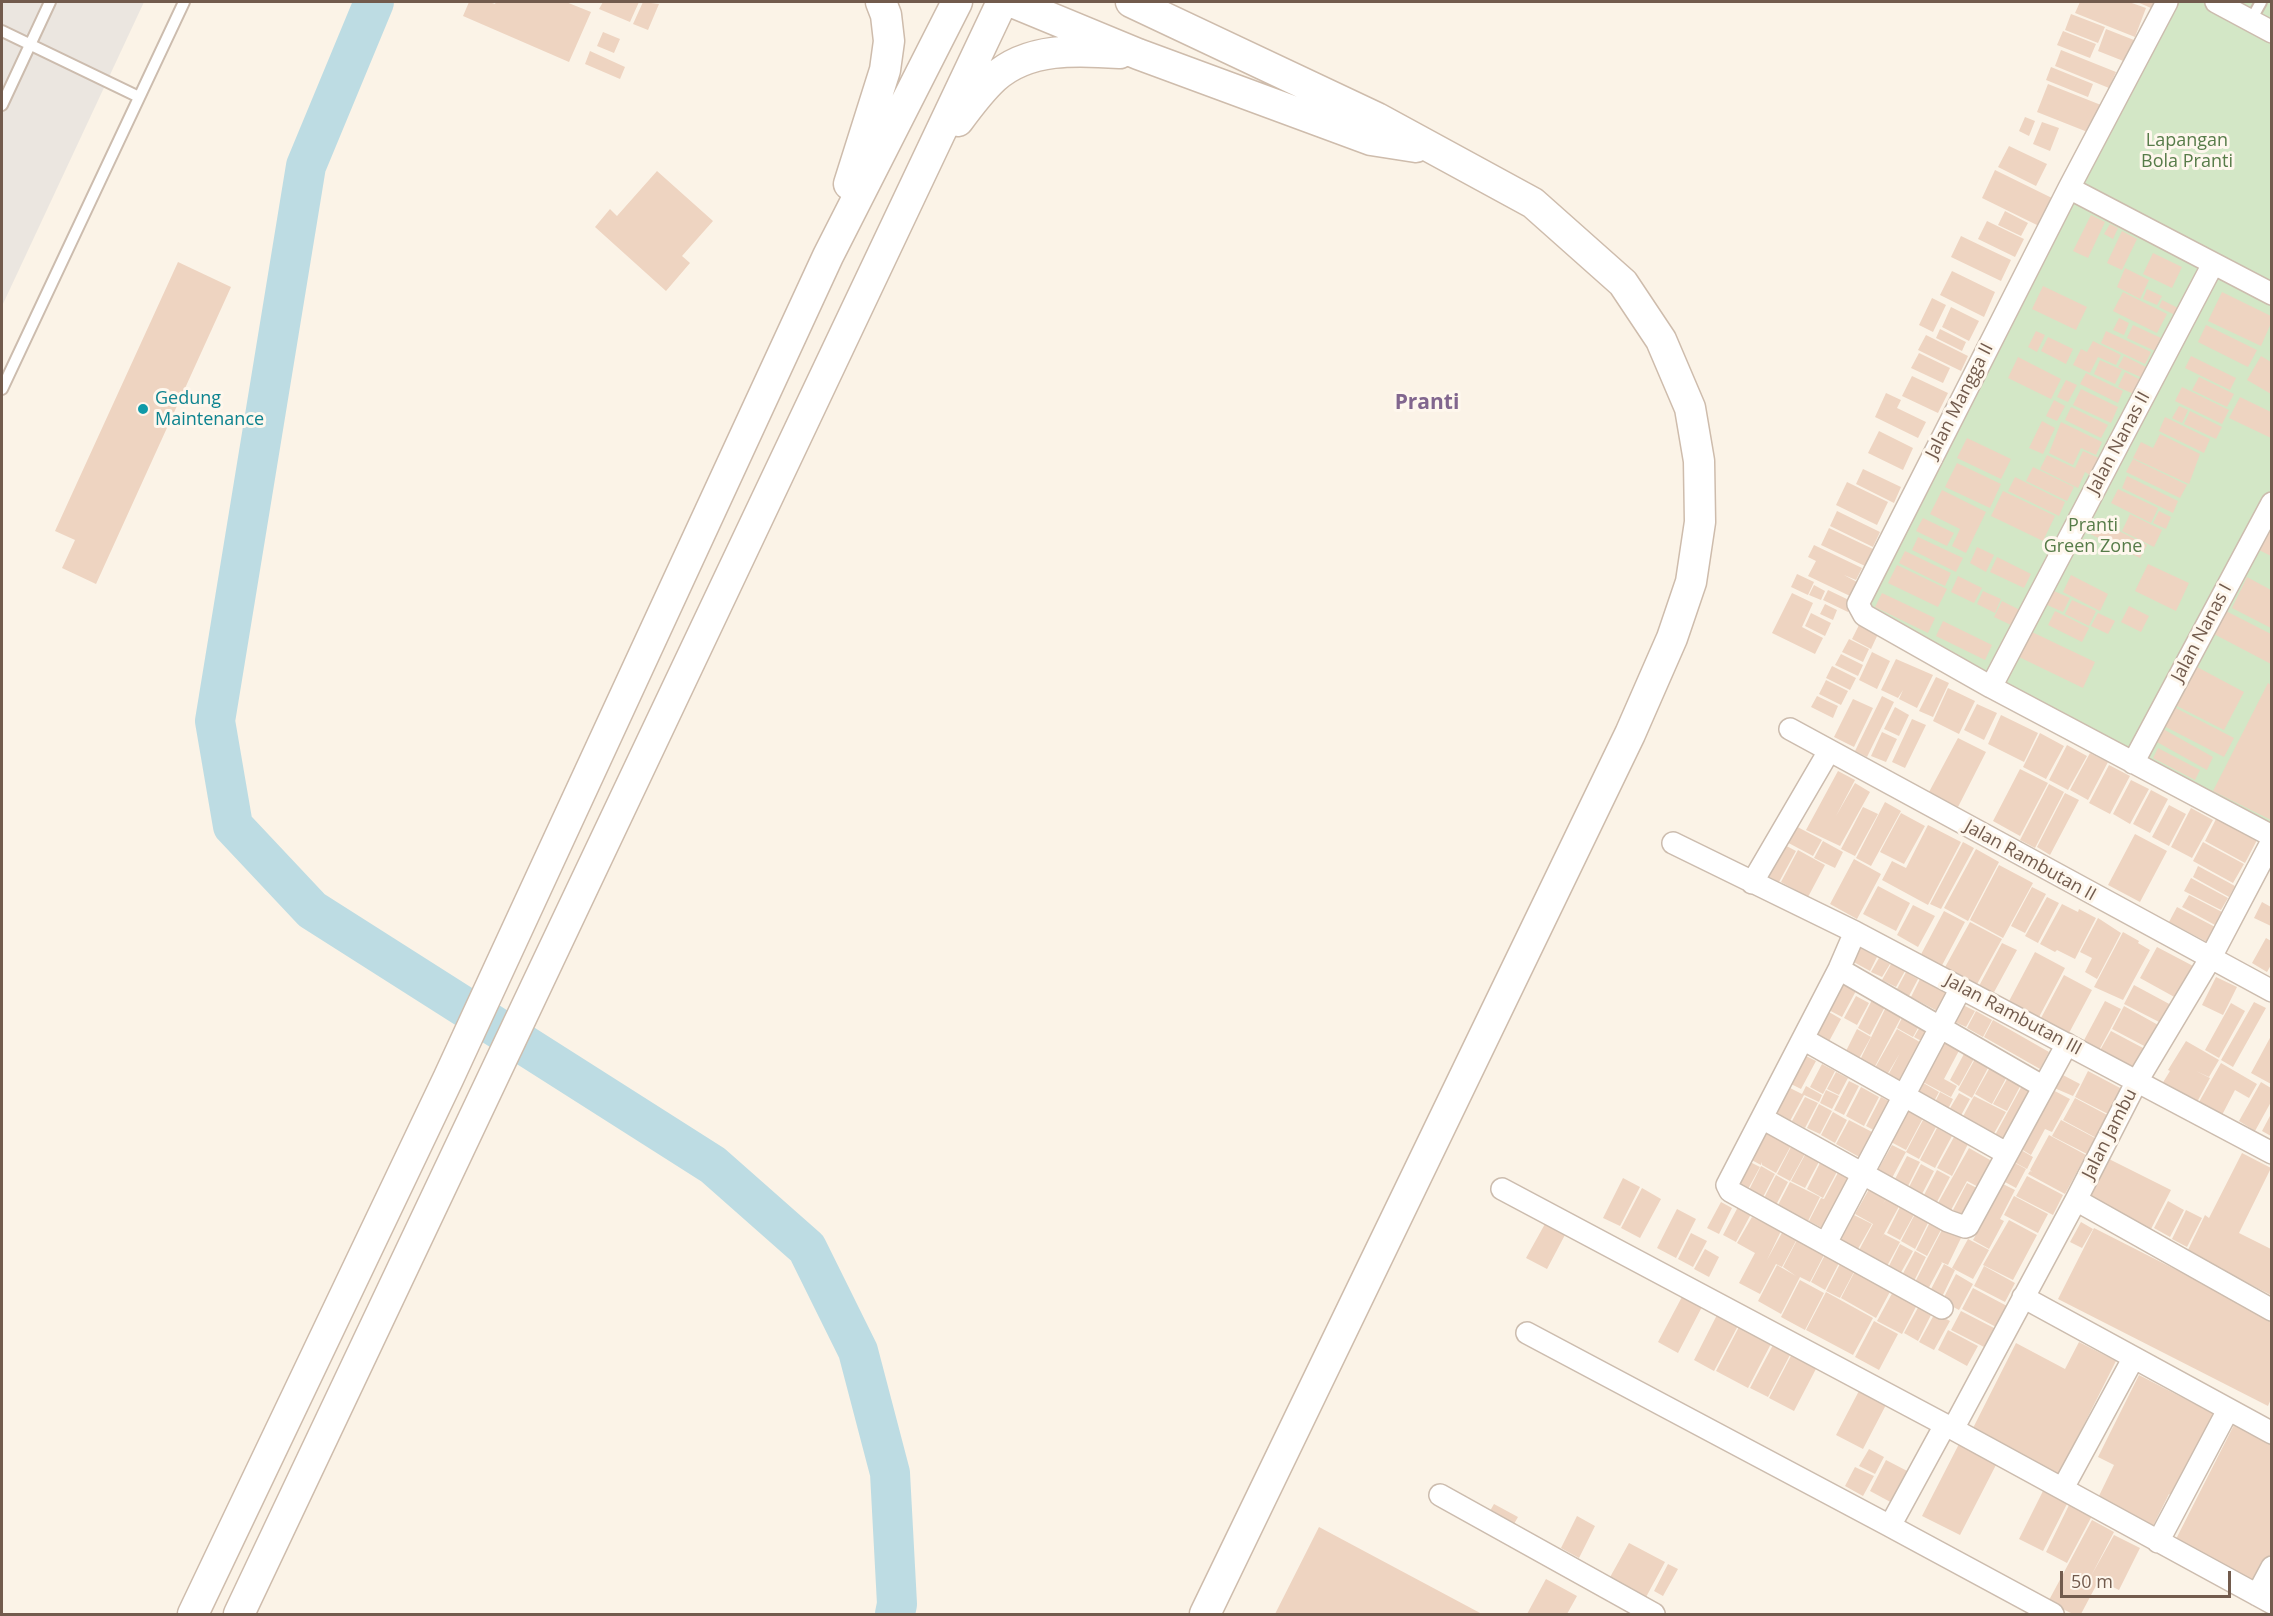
<!DOCTYPE html>
<style>
body{margin:0}
#map{position:relative;width:2273px;height:1616px;overflow:hidden;background:#fbf3e7;font-family:"Open Sans",sans-serif}
canvas{display:block}
.frame{position:absolute;inset:0;border:3px solid #725b4d;pointer-events:none}
.scale{position:absolute;left:2060px;top:1571px;width:171px;height:27px;box-sizing:border-box;border:3px solid #725b4d;border-top:0;padding-left:8px;font-size:18px;line-height:21px;white-space:nowrap;color:#725b4d;-webkit-text-stroke:4px #fef7ed;paint-order:stroke}
</style>
<div id="map">
<canvas width="2273" height="1616"></canvas>
<div class="frame"></div>
<div class="scale">50 m</div>
</div>
<script>
const c = document.querySelector('canvas').getContext('2d');
c.lineJoin = 'round';
function fillPath(path, color) {
  c.fillStyle = color;
  c.fill(path, 'evenodd');
}
function trace(path, color, width, dash) {
  c.strokeStyle = color;
  c.lineWidth = width;
  c.lineCap = dash ? 'butt' : 'round';
  c.setLineDash(dash || []);
  c.stroke(path);
}
function drawText(font, color, halo, rows, align = 'center') {
  c.font = font + ' "Open Sans",sans-serif';
  c.lineWidth = 6;
  c.setLineDash([]);
  c.textBaseline = 'middle';
  c.strokeStyle = halo;
  c.fillStyle = color;
  for (const [text, x, y, turn = 0] of rows) {
    c.save();
    c.translate(x, y);
    c.rotate((+turn || 0) * Math.PI / 180);
    c.textAlign = isNaN(turn) ? turn : align;
    if (halo) c.strokeText(text, 0, 0);
    c.fillText(text, 0, 0);
    c.restore();
  }
}
const industrial = new Path2D(`
 M2,2h142l-142,304z`);
const green = new Path2D(`
 M2169,2h102v832l-407,-220z`);
const river = new Path2D(`
 M374,2l-68,164 -91,555 18,105 79,84 401,255 94,83 51,103 32,122 7,131 -2,10`);
const building = new Path2D(`
 M469,2h20l6,2 1,-2h70l25,10 -22,50 -106,-46z
 M603,2h36l-9,20 -31,-13z
 M643,2l16,2 -11,26 -15,-6z
 M2080,2h49l17,6 -11,29 -60,-24z
 M2137,2h17l-3,6z
 M2071,14l34,13 -7,16 -33,-13z
 M2106,29l33,13 -8,22 -33,-13z
 M2063,31l33,13 -6,14 -33,-13z
 M603,32l17,7 -6,14 -17,-7z
 M2061,50l55,22 -7,16 -54,-22z
 M590,51l35,16 -5,12 -35,-15z
 M2051,67l42,17 -5,13 -42,-17z
 M2048,84l53,21 -11,28 -53,-21z
 M2025,117l10,4 -6,15 -10,-5z
 M2042,122l17,6 -9,23 -17,-7z
 M2009,146l38,18 -11,22 -38,-19z
 M1995,170l59,29 -13,28 -59,-29z
 M657,171l56,50 -31,35 8,7 -24,28 -71,-64 15,-18 7,7z
 M2005,211l23,12 -7,13 -23,-11z
 M2091,215l14,7 -17,36 -15,-7z
 M1987,221l37,18 -9,18 -37,-18z
 M2110,224l8,4 -5,11 -9,-5z
 M2122,231l15,8 -15,31 -15,-7z
 M1961,236l50,24 -10,21 -50,-24z
 M2153,253l29,14 -10,21 -29,-14z
 M178,262l53,25 -135,297 -34,-16 13,-28 -20,-9z
 M2125,268l24,12 -9,19 -23,-12z
 M1952,271l43,21 -11,25 -44,-22z
 M2043,286l44,21 -11,23 -44,-21z
 M2147,289l15,7 -5,9 -14,-6z
 M2123,292l44,22 -10,19 -44,-22z
 M2222,292l49,24v7l-10,23 -53,-25z
 M1932,298l14,7 -13,27 -14,-7z
 M2162,300l16,8 -3,7 -16,-8z
 M1951,307l28,14 -10,20 -27,-14z
 M2119,318l10,5 -5,12 -11,-5z
 M2133,325l28,13 -6,13 -28,-13z
 M2206,325l51,25 -9,17 -50,-25z
 M1940,329l26,13 -4,9 -26,-13z
 M2036,331l9,4 -8,17 -9,-5z
 M2106,331l45,21 -6,12 -44,-21z
 M1926,335l42,21 -7,15 -43,-21z
 M2048,337l25,12 -7,15 -25,-13z
 M2093,341l28,14 -5,10 -18,-8 -8,16 -17,-8 8,-16 6,3z
 M1919,353l31,15 -7,15 -32,-15z
 M2124,356l26,13 -5,10 -27,-12z
 M2191,356l45,22 -6,12 -45,-22z
 M2261,356l10,6v32l-24,-14z
 M2018,357l43,22 -10,20 -43,-21z
 M2100,360l22,10 -7,14 -21,-10z
 M2125,372l20,10 -7,14 -20,-9z
 M2086,373l37,18 -5,12 -38,-19z
 M1912,376l36,17 -10,20 -36,-17z
 M2199,377l35,17 -7,13 -35,-17z
 M2066,380l11,5 -9,17 -11,-5z
 M2182,387l47,23 -7,14 -47,-23z
 M2081,389l37,18 -7,16 -38,-18z
 M1886,393l15,7 -4,8 29,14 -8,16 -43,-21z
 M2240,397l31,15v26l-42,-20z
 M2054,400l11,6 -8,15 -11,-5z
 M2179,406l9,4 -6,13 -10,-5z
 M2071,407l37,18 -7,13 -36,-18z
 M2190,411l32,16 -6,12 -32,-15z
 M2165,417l45,22 -6,14 -45,-22z
 M2042,421l13,7 -12,26 -14,-6z
 M2061,422l41,20 -6,13 -15,-7 -8,17 -24,-12z
 M1879,431l34,17 -10,22 -35,-17z
 M2160,434l40,20 -11,30 -56,-26 8,-16 12,6z
 M1967,438l44,21 -10,20 -44,-21z
 M2083,451l16,7 -9,17 -5,-3 -7,16 -38,-19 7,-14 28,13z
 M2133,459l54,26 -7,13 -54,-26z
 M1957,463l44,21 -11,24 -45,-21z
 M2033,467l41,20 -7,14 -41,-20z
 M1863,469l38,18 -7,16 -38,-19z
 M2127,476l51,25 -5,12 -51,-25z
 M2015,477l50,25 -6,14 -51,-25z
 M1847,482l41,20 -11,23 -41,-20z
 M2118,489l40,19 -7,15 -40,-20z
 M1942,490l44,22 -20,41 -14,-7 8,-17 -30,-15z
 M2003,491l52,25 -12,25 -52,-25z
 M1837,511l43,21 -7,15 -43,-21z
 M2159,511l12,6 -5,12 -13,-6z
 M2130,514l32,16 -8,17 -32,-16z
 M1923,518l31,15 -7,13 -31,-15z
 M2095,519l52,26 -7,13 -52,-25z
 M2271,525v31l-12,-6z
 M1829,528l44,21 -8,17 -44,-21z
 M1918,537l45,21 -7,14 -44,-22z
 M1814,545l48,23 -6,12 -12,-5 13,7 -7,14 -42,-20 8,-15 -8,-4z
 M1977,547l17,8 -8,17 -16,-9z
 M1905,551l46,22 -6,13 -46,-23z
 M1997,557l34,17 -7,14 -34,-16z
 M2148,564l41,19 -13,28 -41,-20z
 M1897,565l50,24 -9,18 -50,-24z
 M1797,574l17,8 -6,13 -17,-8z
 M2071,575l37,19 -8,17 -37,-19z
 M1958,576l24,12 -8,15 -23,-11z
 M2247,577l24,13v38l-39,-20z
 M1814,585l11,6 -4,9 -12,-5z
 M1828,590l25,12 -5,10 -25,-12z
 M1983,591l18,8 -6,14 -18,-9z
 M2054,591l16,7 -7,14 -16,-7z
 M1792,593l21,10 -11,24 21,11 -8,16 -43,-21z
 M1882,593l53,25 -7,15 -53,-26z
 M2072,600l24,11 -7,15 -24,-12z
 M2002,601l18,9 -7,16 -19,-9z
 M1825,604l12,6 -4,10 -13,-6z
 M2129,606l20,10 -8,16 -20,-10z
 M2224,610l47,24v30l-59,-31z
 M2055,611l34,17 -7,14 -34,-17z
 M1811,613l20,10 -6,13 -20,-10z
 M2098,613l17,8 -7,13 -17,-8z
 M1943,621l49,24 -7,15 -49,-24z
 M1859,625l19,9 -7,15 -19,-10z
 M2032,632l63,30 -12,26 -64,-31z
 M1849,639l20,10 -6,13 -21,-10z
 M1872,652l18,9 -13,28 -18,-9z
 M1841,654l22,11 -5,11 -23,-11z
 M1896,659l37,16 -16,33 -18,-9 4,-9 -5,8 -17,-8z
 M1832,666l24,12 -6,12 -24,-12z
 M2197,667l47,25 -20,38 -47,-24z
 M1936,677l13,6 -16,34 -14,-6z
 M1826,680l22,11 -7,14 -22,-11z
 M2268,683l3,2v135l-58,-29z
 M1948,688l27,13 -16,33 -26,-13z
 M1817,696l21,10 -5,12 -22,-11z
 M1882,696l12,6 -27,55 -12,-6z
 M1853,699l20,9 -19,39 -20,-10z
 M1977,704l20,9 -13,27 -20,-10z
 M1895,707l14,8 -10,21 -15,-7z
 M2174,707l60,31 -10,19 -60,-31z
 M2001,715l37,18 -14,29 -36,-18z
 M1912,719l14,6 -21,43 -13,-6z
 M2163,729l50,28 -6,13 -50,-28z
 M1882,732l15,7 -11,23 -15,-6z
 M2040,733l24,13 -18,33 -23,-12z
 M1958,738l28,14 -28,55 -29,-15z
 M2067,745l20,11 -19,34 -19,-10z
 M2158,748l42,22 -5,10 -42,-22z
 M2090,753l18,9 -20,38 -18,-10z
 M2109,765l21,11 -20,38 -21,-11z
 M2020,769l28,14 -28,53 -27,-15z
 M1838,771l17,9 -19,36 19,-33 15,9 -30,54 -34,-16z
 M2131,780l18,9 -19,35 -17,-10z
 M2049,784l15,8 -29,56 -15,-8z
 M2151,790l17,9 -18,34 -17,-9z
 M2065,793l14,7 -29,55 -13,-8z
 M1885,802l16,9 -30,55 -15,-8z
 M2169,805l17,9 -17,32 -17,-9z
 M1863,807l15,7 -23,42 -14,-7z
 M2191,808l22,12 -21,38 -21,-11z
 M1901,813l24,13 -21,38 -24,-12z
 M2216,819l41,21 -12,23 -40,-22z
 M1790,823l32,17 -9,16 -32,-17z
 M1928,825l33,17 -33,63 -46,-25 10,-19 14,7z
 M2135,834l32,17 -27,51 -32,-17z
 M1823,841l20,11 -8,16 -21,-10z
 M1779,842l17,9 -17,31 -17,-9z
 M1963,842l11,6 -33,61 -11,-5z
 M2203,842l41,22 -11,19 -40,-22z
 M1976,849l23,13 -31,59 -24,-13z
 M1798,850l27,15 -17,32 -27,-15z
 M1854,859l27,15 -24,45 -27,-15z
 M1999,865l34,18 -30,55 -33,-18z
 M2198,866l37,20 -6,11 -36,-20z
 M2191,878l37,20 -7,12 -37,-19z
 M1878,886l32,17 -14,28 -33,-17z
 M2032,887l14,7 -21,39 -14,-7z
 M2189,895l33,17 -7,13 -33,-18z
 M2047,897l12,6 -21,40 -13,-7z
 M2262,902l9,5v19l-17,-8z
 M2062,904l16,8 1,-3 17,9 -21,41 -18,-9 -2,2 -15,-8z
 M1913,905l22,11 -17,31 -21,-12z
 M2177,907l40,21 -8,15 -40,-21z
 M1944,911l21,11 -26,49 -21,-11z
 M2098,918l23,15 -24,46 -12,-7 7,-14 -12,-6z
 M1970,922l32,17 -26,47 -32,-17z
 M2123,932l16,9 -1,2 12,7 -27,50 -29,-13z
 M2266,938l5,3v24l-4,7 -15,-9z
 M2002,943l15,7 -24,44 -14,-8z
 M1857,946l20,11 -7,14 -20,-11z
 M2157,947l38,20 -17,32 -38,-21z
 M2035,952l30,16 -27,51 -30,-16z
 M1879,958l11,6 -8,13 -11,-5z
 M1891,964l14,7 -9,16 -14,-7z
 M1906,972l12,7 -9,17 -12,-7z
 M2064,975l28,15 -23,43 -28,-15z
 M2216,977l21,10 -14,28 -21,-10z
 M1920,979l33,18 -10,17 -32,-17z
 M1840,980l17,9 -15,28 -17,-9z
 M2134,985l39,21 -10,18 -39,-20z
 M1856,996l13,7 -12,22 -13,-7z
 M1874,996l13,7 -17,32 -12,-7z
 M1889,1001l16,9 -33,62 -14,-8z
 M2105,1001l16,8 -23,43 -16,-8z
 M2254,1002l12,6 -33,59 -12,-7z
 M2231,1003l14,8 -26,47 -14,-8z
 M1963,1005l12,6 -9,16 -11,-5z
 M2124,1006l36,20 -12,22 -36,-19z
 M1906,1010l17,9 -10,18 -16,-9z
 M1976,1011l16,9 -9,17 -16,-9z
 M1829,1012l12,7 -15,28 -12,-7z
 M1924,1020l10,5 -9,18 -11,-6z
 M1993,1020l56,32 -9,17 -56,-32z
 M1857,1029l14,8 -15,27 -13,-7z
 M1897,1029l28,16 -23,45 -17,-9 15,-28 -16,27 -12,-7z
 M2111,1031l34,18 -12,21 -34,-18z
 M1943,1032l20,11 -19,36 13,7 -6,11 -30,-16z
 M2271,1036v48l-20,-11z
 M2186,1041l33,19 -10,17 -13,-6 14,7 -14,26 -34,-20 8,-13 -2,-1z
 M1965,1052l10,5 -16,29 -9,-6z
 M1806,1056l10,5 -15,28 -10,-5z
 M1975,1059l14,7 -17,32 -14,-8z
 M1993,1062l17,9 -18,33 -17,-10z
 M2221,1063l36,21 -8,14 -14,-8 -13,25 -23,-13z
 M1822,1064l13,7 -12,23 -13,-7z
 M2088,1071l34,18 -14,25 -33,-17z
 M1836,1072l12,6 -9,17 -12,-6z
 M2011,1072l13,7 -17,32 -14,-7z
 M2059,1073l21,11 -7,12 -21,-9z
 M1849,1081l10,5 -15,29 -10,-5z
 M1920,1081l19,11 -8,15 -19,-11z
 M2024,1082l14,7 -30,56 -14,-8z
 M2261,1082l10,6v14l-16,29 -16,-10z
 M1806,1086l16,9 -3,7 -17,-8z
 M1788,1087l16,8 -14,26 -15,-8z
 M1861,1087l18,10 -15,29 -18,-10z
 M2051,1089l19,10 -18,33 -7,-3 -14,26 -10,-6z
 M1826,1090l13,6 -7,13 -12,-6z
 M1940,1092l13,7 -7,14 -13,-7z
 M1959,1093l11,6 -12,22 -12,-6z
 M1974,1096l32,16 -14,25 -32,-15z
 M1805,1097l13,6 -13,25 -13,-7z
 M1881,1097l15,8 -15,29 -15,-8z
 M2075,1098l36,19 -11,23 -37,-20z
 M1819,1104l13,7 -12,23 -13,-6z
 M1908,1111l15,7 -17,32 -15,-8z
 M1833,1112l14,8 -12,23 -14,-8z
 M2271,1114v22l-9,-5z
 M1849,1120l25,13 -13,25 -25,-14z
 M1923,1120l13,7 -17,32 -13,-7z
 M2061,1120l34,18 -8,16 -35,-18z
 M1762,1122l31,20 -17,31 -14,-8v-3l-1,3 -17,-9z
 M1937,1128l15,8 -17,32 -15,-8z
 M2049,1135l37,20 -21,39 -37,-20 2,-3 2,1 -2,-2z
 M1954,1137l14,7 -16,32 -15,-8z
 M1793,1143l14,7 -17,31 -13,-7z
 M1892,1145l14,7 -14,26 -14,-8z
 M1969,1148l28,16 -13,26 -17,-9 -16,29 -13,-7z
 M2021,1150l12,7 -6,12 -13,-7z
 M1807,1151l14,7 -16,30 -14,-7z
 M2242,1153l29,15 -32,65 32,16v46l-84,-43 18,-37 4,3z
 M1907,1156l13,6 -12,24 -13,-7z
 M1823,1157l17,9 -17,32 -16,-9z
 M1742,1158l18,9 -12,22 -17,-9z
 M2109,1159l62,31 -20,39 -62,-32z
 M2015,1163l11,6 -10,19 -11,-6z
 M1921,1164l13,7 -12,23 -13,-7z
 M1761,1166l14,8 -12,23 -14,-7z
 M1841,1167l18,9 -31,55 -19,-10 12,-23 3,1z
 M1937,1170l13,7 -13,25 -13,-7z
 M1776,1175l12,7 -12,23 -12,-7z
 M2027,1176l36,19 -10,20 -37,-19z
 M1623,1178l17,9 -20,39 -17,-8z
 M1790,1182l30,15 -12,24 -30,-16z
 M1967,1183l10,5 -14,28 -10,-6z
 M1872,1184l17,9 -6,11 6,-10 13,7 -22,40 4,-7 16,8 -14,26 -29,-14 16,-30 -18,-10z
 M2003,1184l12,6 -15,29 4,2 -15,28 -16,-9z
 M1642,1188l19,11 -21,39 -19,-10z
 M2014,1196l34,18 -10,19 -34,-18z
 M2168,1201l16,9 -14,27 -16,-9z
 M1721,1202l11,6 -13,26 -12,-6z
 M1902,1203l14,8 -16,29 -13,-7z
 M1738,1207l13,7 -15,28 -13,-7z
 M1677,1209l19,10 -20,39 -19,-10z
 M2186,1210l16,8 -15,29 -15,-8z
 M1915,1214l14,7 -14,28 -14,-8z
 M1854,1215l18,9 -17,30 -17,-9z
 M1752,1217l29,14 -14,29 16,-29 14,8 -15,28 -6,-3 -16,30 -21,-11 16,-30 -18,-10z
 M1931,1220l12,6 -16,30 -11,-6z
 M2009,1220l28,15 -24,45 -30,-15z
 M1546,1222l20,11 -19,36 -21,-11z
 M2081,1222l12,7 -11,19 -12,-6z
 M1944,1226l18,10 -14,29 -7,-3 1,1 -15,28 -13,-7z
 M2094,1228l177,90v81l-3,7 -210,-107z
 M1691,1233l16,8 -14,26 -15,-8z
 M1968,1239l21,11 -16,29 -21,-11z
 M1797,1240l27,15 -14,27 -10,-5 -19,37 -23,-13 19,-36 19,11 -13,-9z
 M1900,1244l13,7 -14,25 -12,-6z
 M1705,1249l14,8 -10,20 -15,-8z
 M1915,1251l11,6 -14,28 -12,-6z
 M1826,1253l14,8 -15,29 -14,-8z
 M1841,1262l14,8 -15,28 -14,-7z
 M1944,1264l11,6 -14,29 -12,-6z
 M1984,1266l31,17 -10,19 -31,-16z
 M1856,1269l36,19 -16,30 -35,-20z
 M1956,1274l17,10 -14,26 -17,-9z
 M1800,1280l24,13 -19,37 -24,-13z
 M1895,1288l24,13 -17,33 -25,-13z
 M1973,1288l34,18 -11,21 -34,-18z
 M1826,1292l47,26 -20,37 -47,-25z
 M1683,1295l20,10 -25,48 -20,-11z
 M1920,1304l13,7 -15,30 -14,-8z
 M1719,1311l21,11 -26,49 -20,-11z
 M1961,1311l35,18 -10,19 -35,-18z
 M1935,1313l15,8 -16,29 -15,-8z
 M1874,1321l24,13 -19,36 -24,-13z
 M1740,1325l32,17 -24,46 -32,-17z
 M1948,1330l30,16 -11,20 -29,-16z
 M2079,1342l37,19 -59,117 -87,-44 46,-91 49,26z
 M1773,1345l17,10 -22,42 -18,-9z
 M1793,1352l25,13 -24,46 -25,-13z
 M2139,1375l77,40 -41,82 -6,-3 -17,34 -55,-28 17,-35 -16,-8z
 M1861,1387l27,14 -25,48 -27,-14z
 M2234,1425l37,19v109l-15,30 -81,-42z
 M1959,1444l38,19 -37,72 -38,-19z
 M1869,1449l15,8 -9,17 -16,-8z
 M1886,1460l27,14 -17,31 -26,-14z
 M1855,1467l19,9 -11,20 -18,-10z
 M2044,1489l24,13 -25,49 -24,-12z
 M2070,1503l23,11 -26,49 -21,-11z
 M1494,1504l24,13 -7,12 -24,-13z
 M1577,1516l18,10 -16,32 -18,-10z
 M2092,1520l22,12 -23,44 23,-41 26,13 -21,42 -20,-10 -18,34h-8l-25,-12z
 M1319,1527l163,87h-207z
 M1629,1543l36,19 -20,37 -36,-20z
 M1668,1564l10,5 -15,27 -9,-5z
 M1546,1579l31,17 -10,18h-40z`);
const lane = new Path2D(`
 M2251,20l10,-18
 M2,31l137,66
 M2,105l48,-103
 M2,389l182,-387`);
const street = new Path2D(`
 M2167,2l-98,186 -211,416 6,11 127,72 281,149
 M2216,2l56,30
 M2069,188l203,106
 M1991,687l222,-423
 M1790,729l482,262
 M2133,763l139,-260
 M1673,843l182,89 417,221
 M1752,883l77,-132
 M1855,932l-16,37 -112,216 3,6 212,117
 M1839,969l203,117
 M1803,1039l203,114
 M1762,1118l186,103 17,6 3,-1 99,-182
 M1502,1189l451,240 319,174
 M2076,1200l196,110
 M1826,1243l135,-255
 M2023,1297l249,136
 M1527,1333l363,193 55,-101
 M1953,1429l123,-229 61,-119 73,-122 62,-118
 M2063,1488l70,-129
 M1440,1495l214,119
 M1890,1526l163,88
 M2158,1542l70,-132
 M2257,1595l15,-28`);
const secondary = new Path2D(`
 M1012,2l126,52 233,86 45,7
 M1131,2l246,116 156,85 90,80 38,57 29,68 9,53 1,61 -9,60 -19,56 -42,96 -425,880
 M958,121c11,-15 22,-30 36,-43 34,-31 84,-28 126,-25
 M849,184l36,-114 4,-29 -3,-26 -5,-13
 M193,1614l255,-535 380,-823 129,-254
 M239,1614l763,-1612`);
const markers = [
 [143,409,6,"#0f9aa8"]
];
const parkNames = [
 ["Lapangan",2187,141],
 ["Bola Pranti",2187,162],
 ["Pranti",2093,526],
 ["Green Zone",2093,547]
];
const cultureNames = [
 ["Gedung",155,399],
 ["Maintenance",155,420]
];
const streetNames = [
 ["Jalan Mangga II",1960,401,-63],
 ["Jalan Nanas II",2119,443,-62],
 ["Jalan Nanas I",2202,633,-62],
 ["Jalan Rambutan II",2030,861,29],
 ["Jalan Rambutan III",2013,1015,28],
 ["Jalan Jambu",2110,1134,-63]
];
const quarterNames = [
 ["Pranti",1427,403]
];
fillPath(industrial, '#ebe6e0');
fillPath(green, '#d3e7c6');
trace(river, '#bddce3', 40);
fillPath(building, '#eed4c1');
trace(lane, '#ccbcae', 14);
trace(street, '#ccbcae', 24);
trace(secondary, '#cebcac', 33);
trace(lane, '#fff', 10);
trace(street, '#fff', 21);
trace(secondary, '#fff', 30);
for (const [x, y, r, color] of markers) {
  const dot = new Path2D();
  dot.arc(x, y, r, 0, 2 * Math.PI);
  c.fillStyle = color;
  c.fill(dot);
  trace(dot, '#fef7ed', 2);
}
drawText('18px', '#577c49', '#fef7ed', parkNames);
drawText('18px', '#0d838f', '#fef7ed', cultureNames, 'left');
drawText('18px', '#725b4d', '#fef7ed', streetNames);
drawText('bold 21px', '#81668e', '#fef7ed', quarterNames);
</script>
